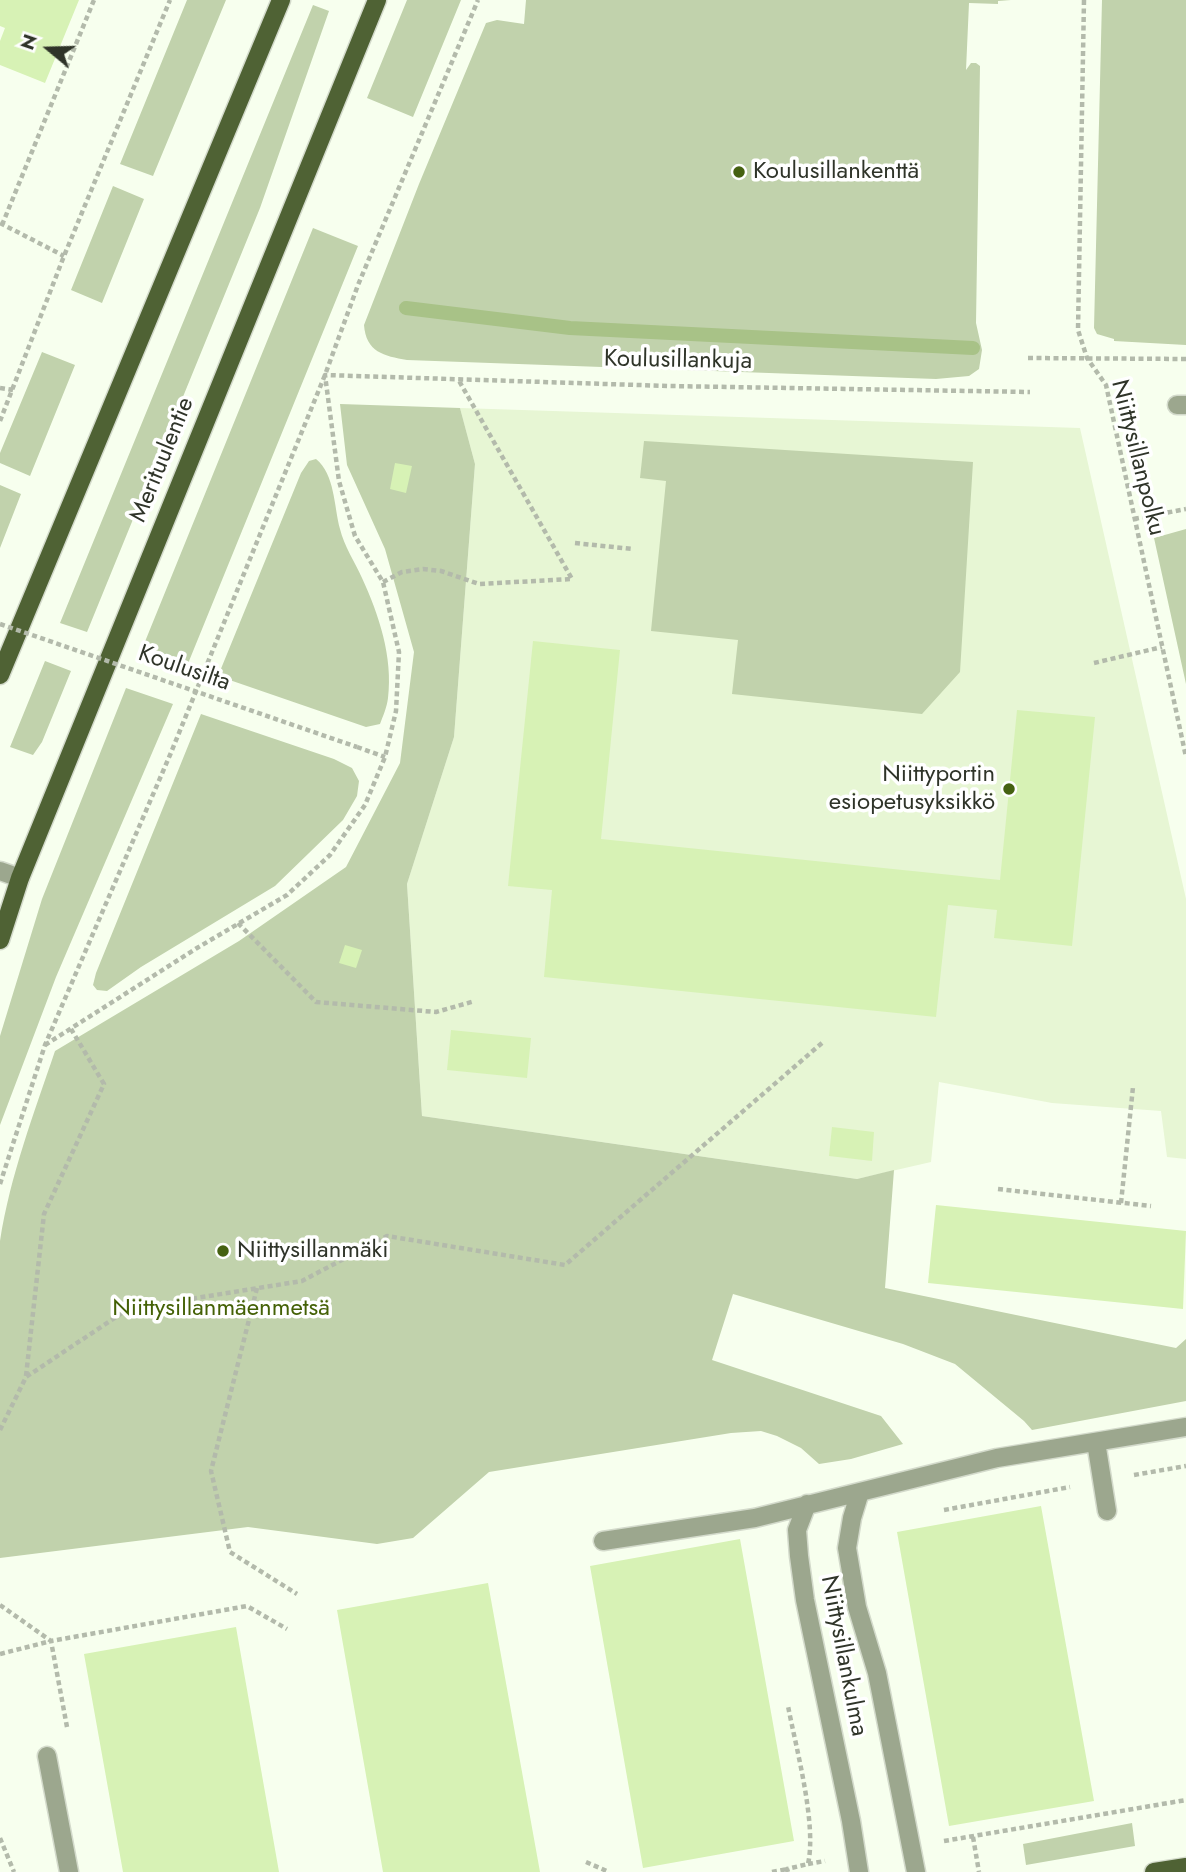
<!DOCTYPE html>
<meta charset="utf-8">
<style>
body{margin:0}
#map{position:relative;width:1186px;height:1872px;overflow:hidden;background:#f7ffee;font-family:Jost,sans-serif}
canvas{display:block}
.north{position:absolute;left:14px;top:14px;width:70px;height:70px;-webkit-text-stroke:5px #fff;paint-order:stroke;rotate:289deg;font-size:19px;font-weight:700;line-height:28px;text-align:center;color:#2f3429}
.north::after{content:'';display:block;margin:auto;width:24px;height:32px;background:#2f3429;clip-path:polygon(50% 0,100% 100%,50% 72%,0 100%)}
</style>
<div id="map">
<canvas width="1186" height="1872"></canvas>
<div class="north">N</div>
</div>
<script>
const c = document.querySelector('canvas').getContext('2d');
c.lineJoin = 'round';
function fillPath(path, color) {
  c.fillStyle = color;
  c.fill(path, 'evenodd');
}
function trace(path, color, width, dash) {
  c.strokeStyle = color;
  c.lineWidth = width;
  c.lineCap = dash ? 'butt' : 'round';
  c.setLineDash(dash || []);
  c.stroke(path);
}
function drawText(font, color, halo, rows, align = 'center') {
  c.font = font + ' Jost,sans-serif';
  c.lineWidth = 7;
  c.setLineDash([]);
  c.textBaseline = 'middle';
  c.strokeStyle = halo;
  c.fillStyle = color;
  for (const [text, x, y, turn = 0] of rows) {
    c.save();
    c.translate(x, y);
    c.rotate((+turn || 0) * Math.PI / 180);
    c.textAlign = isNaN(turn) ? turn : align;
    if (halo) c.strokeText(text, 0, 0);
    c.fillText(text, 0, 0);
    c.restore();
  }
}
const built = new Path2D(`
 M460,408l620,20 106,471v260l-19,-2 -6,-46 -109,-8 -113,-21 -8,80 -74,17 -435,-63 -15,-232 47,-147 21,-273z`);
const green = new Path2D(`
 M187,0h39l-73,176 -33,-12z
 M407,0h54l-48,117 -46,-19z
 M526,0h485l-13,1v3l-29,-1 -3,67 5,-7h5l4,3 -4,257 6,27 -3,19 -10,7 -33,3 -529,-19c-23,-4 -41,-8 -43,-35l55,-141 67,-161 11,-3 27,4z
 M1102,0h84v345l-72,-4v-2l-17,-5 -3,-6z
 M313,5l16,6 -69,197 -173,424 -27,-9z
 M113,186l31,13 -42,104 -31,-13z
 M313,228l45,18 -171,420 -45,-17z
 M42,352l33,13 -45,111 -30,-13v-10z
 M340,404l120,4 15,56 -21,273 -47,147 15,232 435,63 37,-9 -9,118 291,60 10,-9v62l-154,29 -8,-9 -69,-57 -52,-20 -170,-50 -21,66 169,56 22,28 -52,15 -32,5 -18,-16 -24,-12 -16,-5 -30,2 -242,39 -76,66 -36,6 -129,-17 -248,31v-317c10,-65 34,-128 55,-190l184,-110 107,-74 54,-104 14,-111 -29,-103 -38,-84z
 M644,441l329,21 -13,210 -38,42 -190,-20 6,-54 -87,-9 15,-150 -26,-3z
 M316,459c19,15 18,48 24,70 4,17 15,33 22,49 17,37 31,79 26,120 -1,9 -5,18 -8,26l-14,3 -148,-51 83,-203 8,-12z
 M0,485l21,9 -21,54z
 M1186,529v155l-32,-146z
 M45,661l26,10 -29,71 -9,13 -23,-8z
 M126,688l47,16 -117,273 -56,148v-89l42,-137z
 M201,714l133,45 18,9 7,13 -2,15 -14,24 -68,66 -134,81 -34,24 -10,-1 -4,-5 3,-12z
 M1132,1823l3,23 -109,19 -3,-21z`);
const stream = new Path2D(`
 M406,308l164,20 403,20`);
const building = new Path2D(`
 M0,0h79l-34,83 -45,-18v-24l5,-13 -5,-2z
 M395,463l17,3 -6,27 -16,-4z
 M533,641l87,9 -19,189 399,41 17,-170 78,7 -23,229 -78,-8 3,-28 -49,-5 -12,112 -392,-40 8,-87 -44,-4z
 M345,945l17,5 -6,18 -17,-5z
 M451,1030l80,8 -4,40 -80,-8z
 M832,1127l42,5 -2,29 -43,-5z
 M936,1205l250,26 -3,78 -255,-26z
 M1041,1506l53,295 -145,25 -52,-294z
 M740,1539l54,302 -151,27 -53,-302z
 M488,1583l52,289h-157l-46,-262z
 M236,1627l43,245h-156l-39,-218z`);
const path = new Path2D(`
 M1084,0l-6,330 9,28 19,27 80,372
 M0,223l64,33
 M2,225l92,-225
 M1028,358l158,1
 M0,388l13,2
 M0,421l64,-165 106,-256
 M1134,519l52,-10
 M575,543l57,6
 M383,582l19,-10 21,-3 18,2 38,13 93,-5 -114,-200
 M1094,663l68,-16
 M357,747l28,10
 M238,923l78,79 120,10 39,-11
 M45,1045l152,-97 90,-53 43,-40 35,-50 20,-48 11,-46 3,-59 -16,-70 -28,-46 -16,-55 -14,-106 344,11 361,6
 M0,1184l45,-139 125,-290 155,-380 33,-90 120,-285
 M998,1189l153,17
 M1121,1203l12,-116
 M257,1288l-46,183 19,81 67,42
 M26,1376l18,-162 60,-130 -33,-55
 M0,1430l26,-53 102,-68 174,-28 85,-45 178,29 257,-222
 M1134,1475l52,-9
 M944,1510l126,-23
 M0,1605l51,36
 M0,1654l51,-13
 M67,1727l-16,-86 196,-35 40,23
 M973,1837l6,35
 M0,1838l14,34
 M944,1841l242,-41
 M586,1862l23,10
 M808,1864l17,-3
 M772,1872l15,-3
 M788,1872l-1,-3 21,-5c9,-40 -12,-116 -20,-158`);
const minor = new Path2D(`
 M1177,405h9
 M0,871l20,7
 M1096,1442l11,69
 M860,1492l-8,26 -5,30 10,59 20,66 39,199
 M807,1504l-10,26 2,26 6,44 46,221 8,51
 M603,1541l152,-23 242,-60 189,-31
 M47,1756l22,116`);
const major = new Path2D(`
 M0,675l281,-675
 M0,940l20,-62 357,-878
 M1154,1872l32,-5`);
const pathBridge = new Path2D(`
 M0,624l357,123`);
const markers = [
 [739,172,7,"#456111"],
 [1009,789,7,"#456111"],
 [223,1251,7,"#456111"]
];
const poiNames = [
 ["Koulusillankenttä",753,172],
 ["Niittyportin",995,775,"right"],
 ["esiopetusyksikkö",995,803,"right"],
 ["Niittysillanmäki",237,1251]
];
const streetNames = [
 ["Koulusillankuja",678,361,1],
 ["Niittysillanpolku",1137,458,76],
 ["Merituulentie",163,460,-68],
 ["Koulusilta",184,669,19],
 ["Niittysillankulma",843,1656,79]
];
const parkNames = [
 ["Niittysillanmäenmetsä",221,1309]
];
fillPath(built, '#e7f6d4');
fillPath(green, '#c1d2ac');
trace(stream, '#a8c287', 14);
fillPath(building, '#d7f2b5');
trace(minor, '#d3dacb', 21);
trace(major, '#d3dacb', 21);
trace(path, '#b3baab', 4.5, [5, 3.5]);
trace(minor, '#9ca78e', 18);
trace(major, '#4f6234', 18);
trace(pathBridge, '#b3baab', 4.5, [5, 3.5]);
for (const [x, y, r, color] of markers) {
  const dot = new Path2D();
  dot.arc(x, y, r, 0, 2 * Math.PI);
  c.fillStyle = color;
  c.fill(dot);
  trace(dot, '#fff', 2.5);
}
drawText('24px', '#2f3429', '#fff', poiNames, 'left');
drawText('24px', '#2f3429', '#fff', streetNames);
drawText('24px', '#446106', '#fff', parkNames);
</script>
